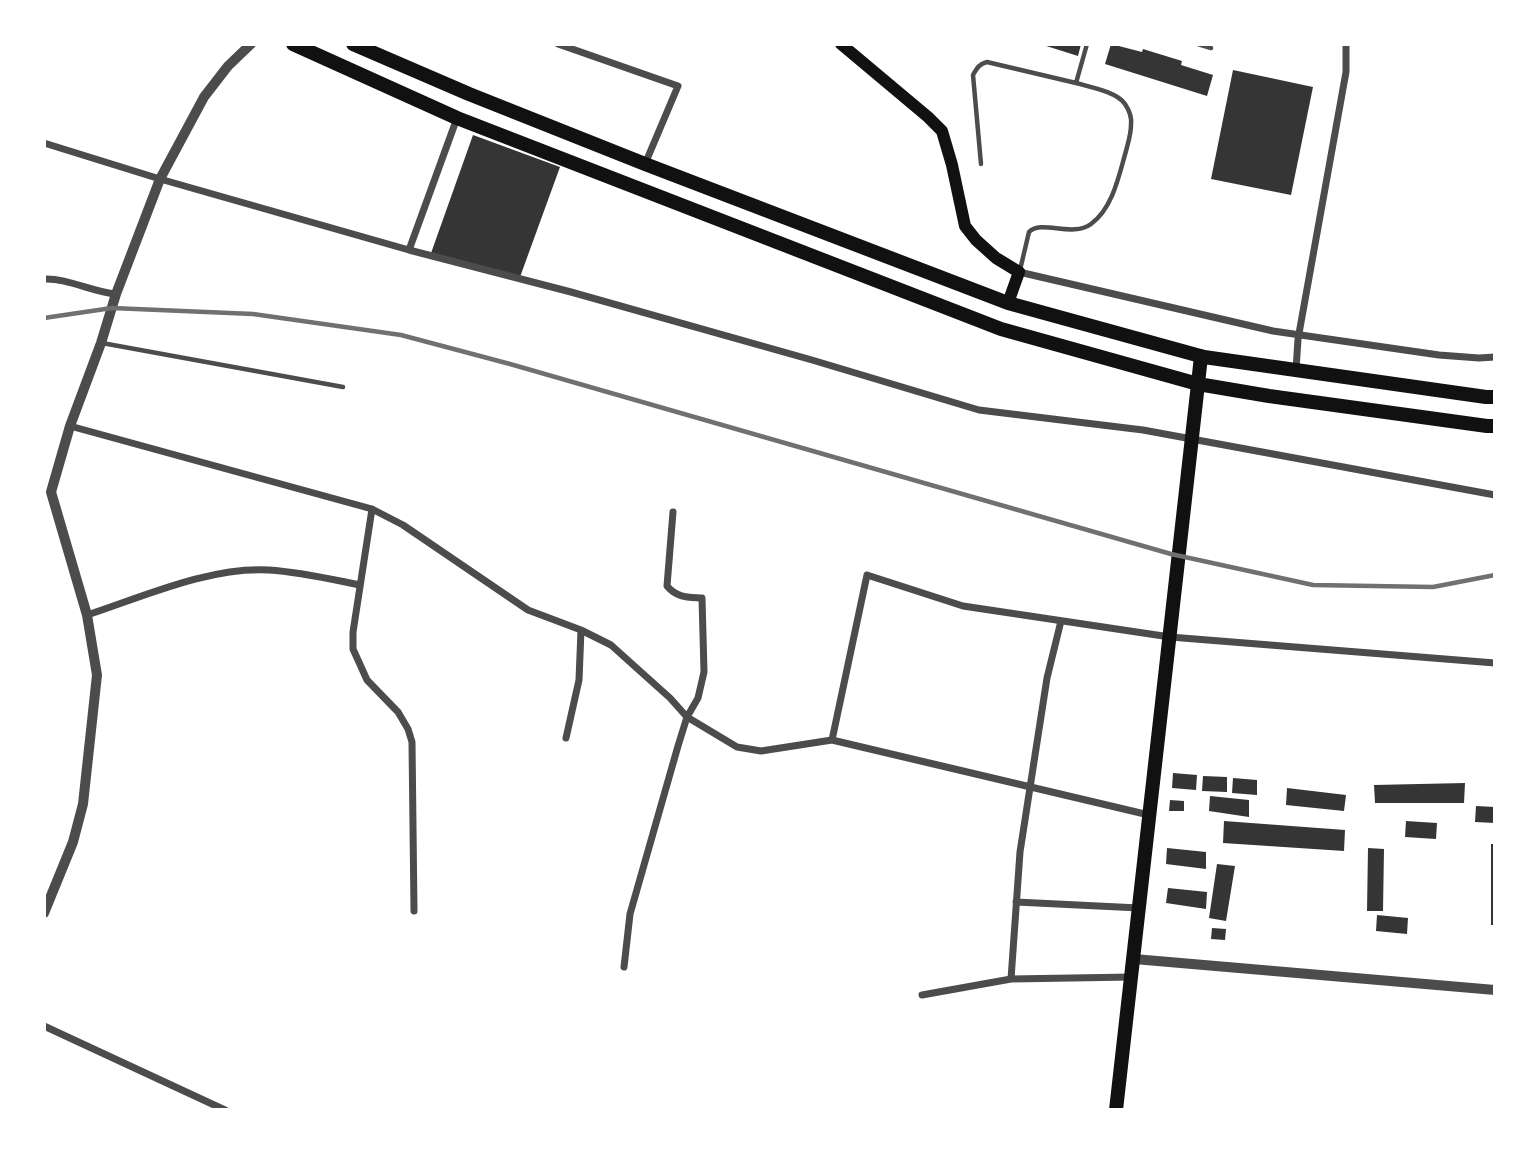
<!DOCTYPE html>
<style>
body{margin:0}
#map{position:relative;width:1539px;height:1154px;overflow:hidden;background:#fff;font-family:"Open Sans",sans-serif}
canvas{display:block}
.frame{position:absolute;inset:0;border:46px solid #fff;pointer-events:none}
</style>
<div id="map">
<canvas width="1539" height="1154"></canvas>
<div class="frame"></div>
</div>
<script>
const c = document.querySelector('canvas').getContext('2d');
c.lineJoin = 'round';
function fillPath(path, color) {
  c.fillStyle = color;
  c.fill(path, 'evenodd');
}
function trace(path, color, width, dash) {
  c.strokeStyle = color;
  c.lineWidth = width;
  c.lineCap = dash ? 'butt' : 'round';
  c.setLineDash(dash || []);
  c.stroke(path);
}
const building = new Path2D(`
 M1040,44h41l-3,12z
 M1111,44l31,8 1,-3 39,12 -1,4 32,10 -6,21 -102,-32z
 M1233,70l80,17 -22,108 -80,-16z
 M473,135l87,32 -40,110 -90,-21z
 M1173,773l24,2 -1,15 -24,-2z
 M1203,776l24,1v15l-25,-1z
 M1233,778l24,2v15l-25,-2z
 M1465,783l-1,20h-89l-1,-18z
 M1287,788l59,7 -2,16 -58,-6z
 M1210,796l39,4v17l-40,-6z
 M1170,800l14,1v10h-15z
 M1476,806l19,1v16l-20,-1z
 M1224,821l121,9 -1,21 -121,-8z
 M1406,821l31,2 -1,16 -31,-2z
 M1491,844h4v81h-4z
 M1167,848l39,4v17l-40,-5z
 M1368,848l16,1 -1,62h-16z
 M1217,864l18,2 -9,55 -17,-3z
 M1168,888l39,4 -1,17 -40,-6z
 M1377,915l31,3 -1,16 -31,-3z
 M1212,928l14,1 -1,11 -14,-1z`);
const service = new Path2D(`
 M1198,44l13,4
 M981,164l-8,-89c4,-7 6,-11 14,-13l89,21 11,-39
 M1020,270l9,-38c12,-13 43,6 62,-8 22,-16 28,-49 35,-73 2,-8 5,-17 5,-26 1,-7 -2,-15 -6,-21 -8,-12 -35,-17 -49,-21
 M102,343l241,44`);
const minor = new Path2D(`
 M558,44l120,42 -33,78
 M44,143l116,36 249,71 162,42 241,68 167,50 164,20 352,65
 M409,250l48,-132
 M1019,272l254,59 166,24 40,3 16,-1
 M44,279c24,-1 48,13 72,15
 M1296,370l2,-31 48,-267v-28
 M70,426l302,83 31,16 125,85 53,20 30,15 59,53 17,19 50,30 24,4 71,-11 317,75
 M372,509l-19,123v17l14,31 31,32 10,17 4,13 2,169
 M87,615c55,-18 124,-49 182,-45 31,2 61,9 91,15
 M566,738l13,-58 2,-50
 M832,740l35,-165 96,31 207,31 325,26
 M1016,902l123,6
 M624,967l6,-53 48,-168 9,-29 11,-19 6,-26 -2,-74c-14,-1 -25,0 -35,-12l6,-74
 M1011,979l9,-127 27,-174 14,-57
 M922,995l89,-16 121,-2
 M44,1026l181,84`);
const tertiary = new Path2D(`
 M44,913l29,-71 10,-38 14,-129 -10,-60 -36,-123 19,-66 31,-83 15,-49 44,-115 44,-82 24,-31 23,-22
 M1134,959l361,31`);
const secondary = new Path2D(`
 M841,44l87,73 14,14 10,34 13,61 11,14 20,18 23,14 -11,31`);
const primary = new Path2D(`
 M1116,1110l82,-726`);
const trunk = new Path2D(`
 M293,44l164,74 544,211 197,55 71,12 218,30h8
 M353,44l116,50 176,70 363,139 196,54 282,40h9
 M1198,384l3,-28`);
const rail = new Path2D(`
 M44,318l68,-10 141,6 148,21 109,29 661,190 142,31 120,2 62,-12`);
fillPath(building, '#353535');
trace(service, '#4c4c4c', 4.5);
trace(minor, '#4c4c4c', 7);
trace(tertiary, '#4c4c4c', 10);
trace(secondary, '#111', 12);
trace(primary, '#111', 14);
trace(trunk, '#111', 14);
trace(rail, '#707070', 4.5);
</script>
